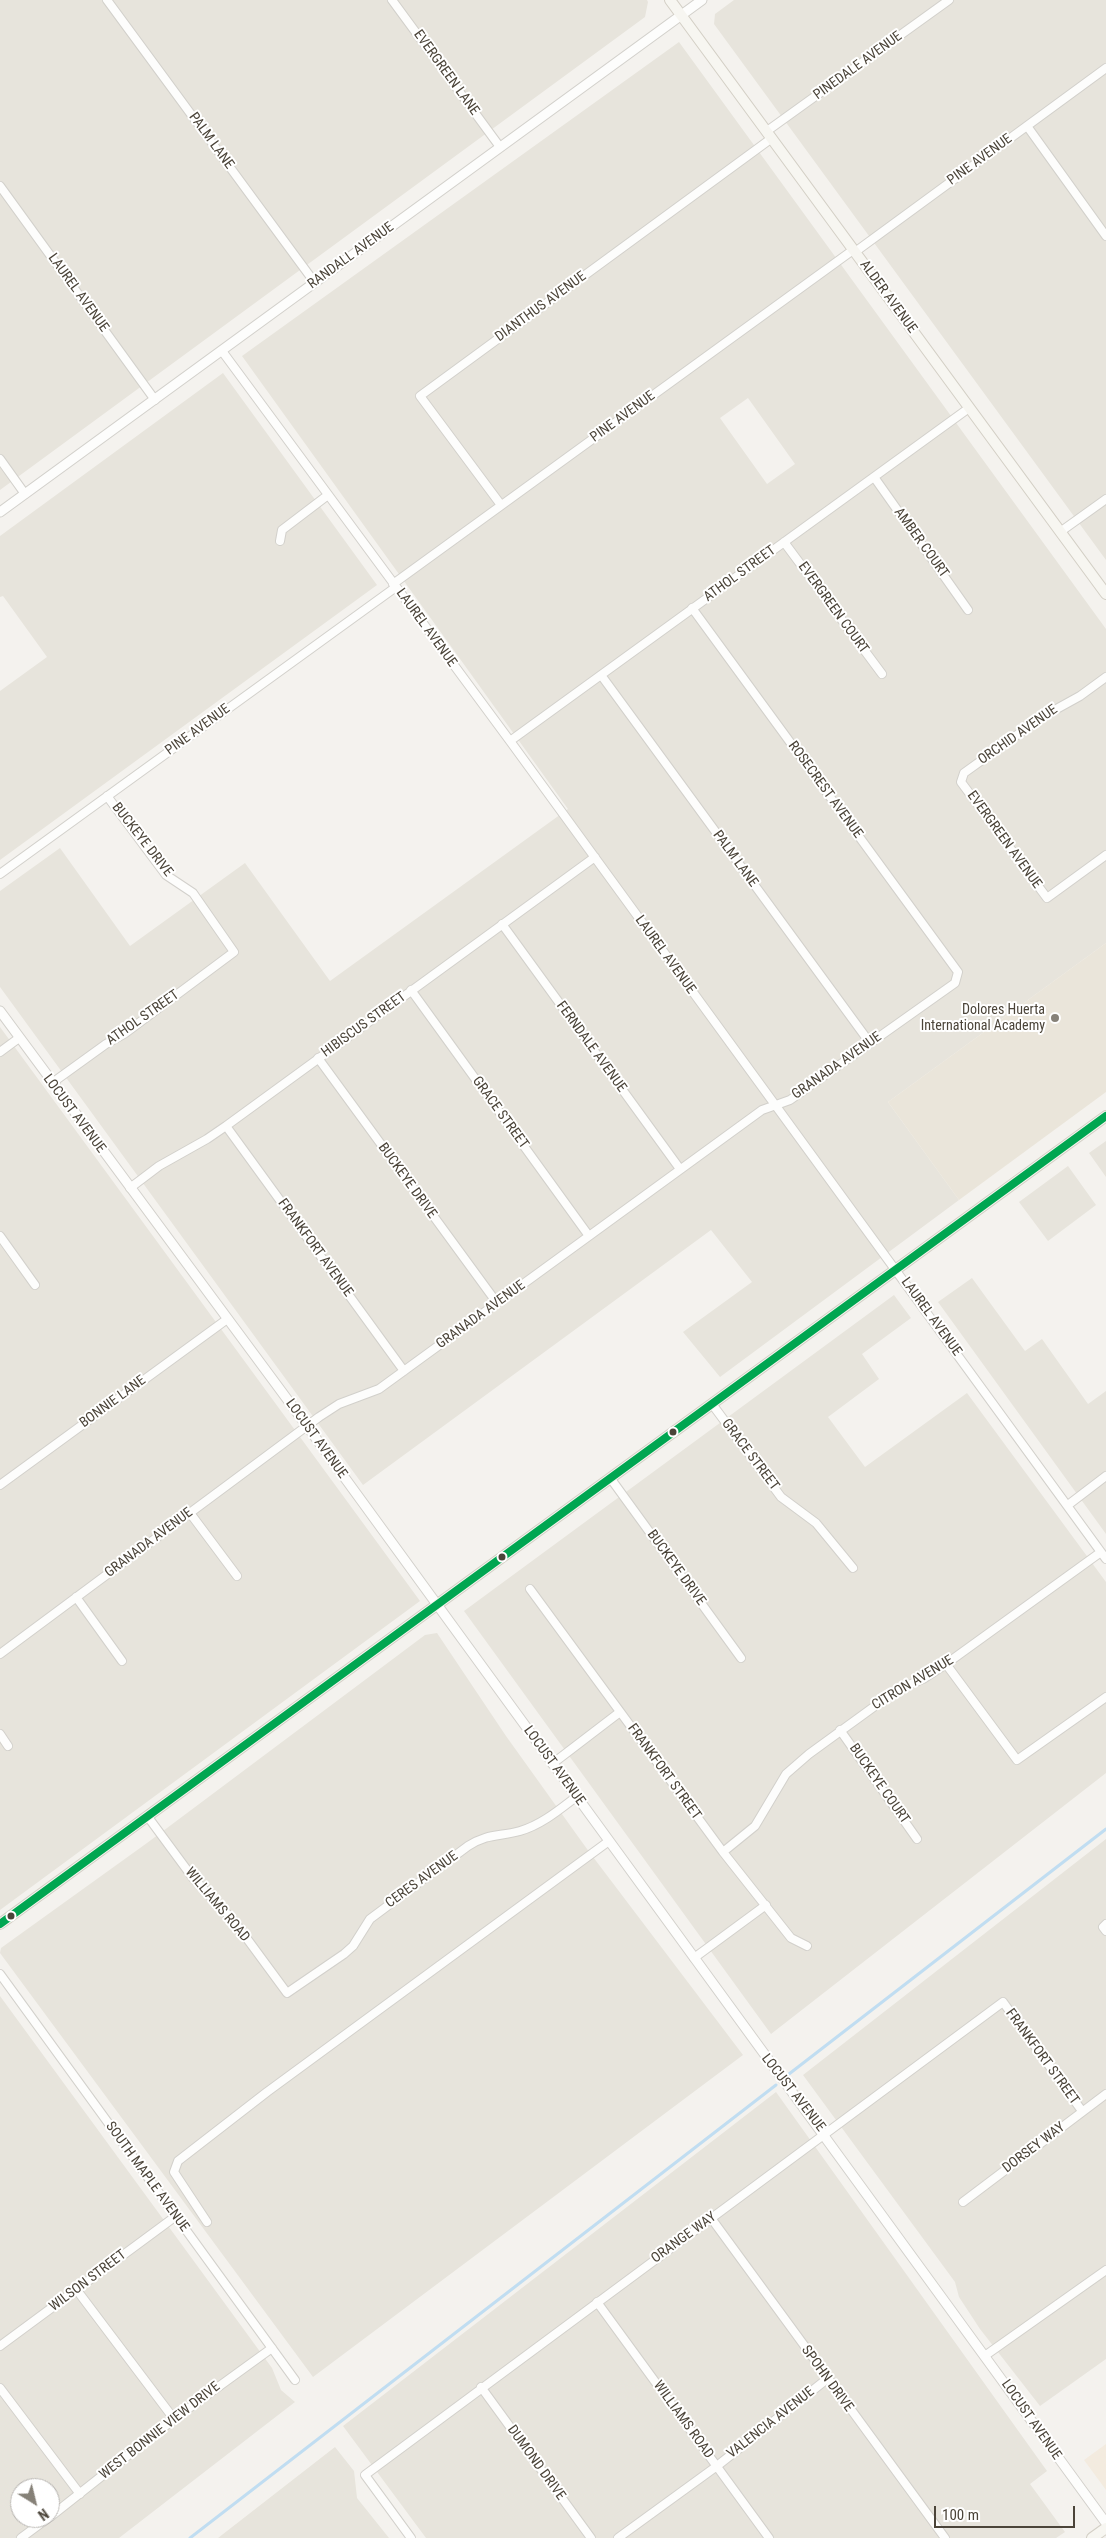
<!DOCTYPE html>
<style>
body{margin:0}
#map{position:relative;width:1106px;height:2538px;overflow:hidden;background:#f4f2ee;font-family:"Roboto Condensed",sans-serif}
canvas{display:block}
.north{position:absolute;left:10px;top:2478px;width:50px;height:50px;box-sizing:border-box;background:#fff;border:1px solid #b7b4b0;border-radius:50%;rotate:144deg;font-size:14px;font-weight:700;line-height:20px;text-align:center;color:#4b4439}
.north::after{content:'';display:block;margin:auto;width:18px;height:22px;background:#868178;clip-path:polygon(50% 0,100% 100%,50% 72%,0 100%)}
.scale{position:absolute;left:934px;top:2506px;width:141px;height:22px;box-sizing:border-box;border:2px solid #4b4439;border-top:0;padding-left:6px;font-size:15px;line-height:18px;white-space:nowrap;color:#4b4439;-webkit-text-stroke:4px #fff;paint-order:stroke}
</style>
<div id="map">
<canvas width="1106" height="2538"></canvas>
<div class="north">N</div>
<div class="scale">100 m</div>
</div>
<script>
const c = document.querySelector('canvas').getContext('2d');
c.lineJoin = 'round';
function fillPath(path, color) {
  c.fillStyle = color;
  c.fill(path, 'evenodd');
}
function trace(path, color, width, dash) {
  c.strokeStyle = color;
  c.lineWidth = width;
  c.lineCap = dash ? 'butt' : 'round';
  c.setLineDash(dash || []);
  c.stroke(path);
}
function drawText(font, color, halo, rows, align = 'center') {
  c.font = font + ' "Roboto Condensed",sans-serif';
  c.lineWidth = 4;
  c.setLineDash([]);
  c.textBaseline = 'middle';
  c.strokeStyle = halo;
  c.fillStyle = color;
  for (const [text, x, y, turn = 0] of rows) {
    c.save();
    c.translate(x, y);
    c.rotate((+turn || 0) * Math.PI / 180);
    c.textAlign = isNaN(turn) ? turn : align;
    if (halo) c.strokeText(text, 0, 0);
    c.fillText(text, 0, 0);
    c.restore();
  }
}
const residential = new Path2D(`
 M0,0h647l1,2 -3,15 -645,473z
 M734,0h372v560l-392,-536 1,-10z
 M679,42l427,587v314l-218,159 71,98 -239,177 -37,-45 69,-50 -41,-52 -348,255 -363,-498v-96l60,-43 70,98 115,-83 85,118 238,-172 -326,-453zM748,398l47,66 -28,20 -47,-66z
 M223,373l154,212 -377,275v-169l47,-34 -44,-61 -3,1v-61z
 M0,1027l420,574 -420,309z
 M1106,1141v36l-17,-24z
 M1068,1166l28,39 -48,36 -29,-39z
 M972,1278l53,73 17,-12 46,65 18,-13v143l-168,-232z
 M894,1295l17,23 -49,36 17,25 -51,38 37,50 102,-74 139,189v191l-335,261 -307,-423z
 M437,1633l69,103 81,113 156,206 -430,322 -313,-424 1,-5 146,-105 278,-208z
 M1106,1839v520l-66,47 -60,-77 -21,-32 -4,-15 -152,-207z
 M0,1996l272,372 9,22 14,12 -176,136h-119zM20,2488h30v30h-30z
 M776,2092l271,379 -17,13 35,48 -9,6h-630l-83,-112z
 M335,2447l19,24 3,27 32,40h-171z`);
const commercial = new Path2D(`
 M1106,2444v46l-22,-30z`);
const education = new Path2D(`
 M1106,943v149l-147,108 -71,-98z`);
const stream = new Path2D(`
 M789,2074l317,-245
 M190,2538l586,-453`);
const minor = new Path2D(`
 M107,0l208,283
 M392,0l108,147
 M1027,126l79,110
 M767,131l182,-131
 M0,186l155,214
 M855,252l251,-184
 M222,351l288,390 596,818
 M0,459l25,35
 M874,477l94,133
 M501,505l-81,-109 352,-258
 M1060,532l46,-33
 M280,541l2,-11 46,-35
 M784,542l98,132
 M393,584l460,-334
 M601,675l269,368
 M1106,677l-26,19 -38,21 -78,56 -3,9 86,116 59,-43
 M510,741l459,-333
 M0,874l396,-287
 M502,924l178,245
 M411,990l178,246
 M0,1052l19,-14
 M318,1058l179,245
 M52,1083l54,-39 18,-10 110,-82 -41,-59 -27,-18 -59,-79
 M226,1126l178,245
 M130,1188l29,-22 48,-27 19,-13 369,-269
 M0,1236l35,49
 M712,1404l69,93 35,26 37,45
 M611,1479l130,179
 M0,1485l226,-165
 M1068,1505l38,-29
 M190,1513l47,63
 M530,1589l193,263 68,86 16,8
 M76,1597l46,64
 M0,1654l319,-237 20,-13 40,-15 383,-279 28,-10 165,-117 3,-11 -266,-364
 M946,1664l71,96 89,-63
 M840,1730l77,109
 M0,1734l8,12
 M552,1764l68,-52
 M148,1817l45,61 41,43 53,72 57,-39 9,-8 17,-27 98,-73c21,-13 30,-9 52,-15 21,-6 39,-21 56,-34
 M723,1852l32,-26 31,-52 23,-20 88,-64 26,-11 23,-15 155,-112
 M1106,1924l-3,3 3,4
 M694,1958l72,-53
 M0,1974l295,406
 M963,2202l143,-108
 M711,2218l234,320
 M207,2222l-33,-50 4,-11 89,-69 342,-251
 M76,2289l98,130
 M597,2302l172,236
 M0,2346l176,-130
 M986,2355l120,-85
 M481,2387l110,151
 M0,2388l80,106
 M50,2517l124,-98 98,-71
 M21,2538l27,-20
 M411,2538l-46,-63 638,-473 79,109
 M618,2538l99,-72 110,-87`);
const tertiary = new Path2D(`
 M0,512l702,-512
 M0,1011l307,415 799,1097`);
const secondary = new Path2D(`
 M670,0l436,594
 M0,1924l1106,-808
 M1092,2538l14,-10`);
const bus1 = new Path2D(`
 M0,1924l1106,-808`);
const markers = [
 [1055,1018,5,"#868178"],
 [673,1432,4.5,"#4b4439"],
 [502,1557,4.5,"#4b4439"],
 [11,1916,4.5,"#4b4439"]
];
const streetNames = [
 ["PINEDALE AVENUE",858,66,-36],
 ["EVERGREEN LANE",446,73,54],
 ["PALM LANE",211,141,54],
 ["PINE AVENUE",980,160,-36],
 ["RANDALL AVENUE",351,256,-36],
 ["LAUREL AVENUE",78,293,54],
 ["ALDER AVENUE",888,297,54],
 ["DIANTHUS AVENUE",541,307,-36],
 ["PINE AVENUE",623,417,-36],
 ["AMBER COURT",921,543,54],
 ["ATHOL STREET",740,574,-36],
 ["EVERGREEN COURT",833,608,54],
 ["LAUREL AVENUE",426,628,54],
 ["PINE AVENUE",198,730,-36],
 ["ORCHID AVENUE",1018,735,-35],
 ["ROSECREST AVENUE",825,790,54],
 ["BUCKEYE DRIVE",142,840,52],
 ["EVERGREEN AVENUE",1004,840,54],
 ["PALM LANE",735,859,54],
 ["LAUREL AVENUE",665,955,54],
 ["ATHOL STREET",143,1018,-35],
 ["HIBISCUS STREET",364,1025,-36],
 ["FERNDALE AVENUE",591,1047,54],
 ["GRANADA AVENUE",837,1066,-35],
 ["GRACE STREET",500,1113,54],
 ["LOCUST AVENUE",74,1114,53],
 ["BUCKEYE DRIVE",407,1181,54],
 ["FRANKFORT AVENUE",315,1248,54],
 ["GRANADA AVENUE",481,1315,-36],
 ["LAUREL AVENUE",931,1317,54],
 ["BONNIE LANE",113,1402,-36],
 ["LOCUST AVENUE",316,1439,54],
 ["GRACE STREET",750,1455,53],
 ["GRANADA AVENUE",149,1543,-37],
 ["BUCKEYE DRIVE",676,1568,54],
 ["CITRON AVENUE",913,1683,-31],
 ["LOCUST AVENUE",554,1766,54],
 ["FRANKFORT STREET",664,1772,54],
 ["BUCKEYE COURT",879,1784,55],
 ["CERES AVENUE",422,1880,-36],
 ["WILLIAMS ROAD",217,1905,50],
 ["FRANKFORT STREET",1042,2057,54],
 ["LOCUST AVENUE",793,2093,52],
 ["DORSEY WAY",1034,2148,-37],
 ["SOUTH MAPLE AVENUE",147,2177,54],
 ["ORANGE WAY",684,2238,-36],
 ["WILSON STREET",88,2281,-37],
 ["SPOHN DRIVE",827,2379,54],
 ["WILLIAMS ROAD",683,2420,54],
 ["LOCUST AVENUE",1031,2420,55],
 ["VALENCIA AVENUE",771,2423,-38],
 ["WEST BONNIE VIEW DRIVE",160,2431,-38],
 ["DUMOND DRIVE",536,2463,54]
];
const poiNames = [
 ["Dolores Huerta",1045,1010],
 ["International Academy",1045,1026]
];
fillPath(residential, '#e7e4dc');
fillPath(commercial, '#f3ebdf');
fillPath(education, '#eae5da');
trace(stream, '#c0ddf1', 3);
trace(minor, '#d2d0cb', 10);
trace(tertiary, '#d2d0cb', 11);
trace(secondary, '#d3cfc5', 12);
trace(minor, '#fdfdfc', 8);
trace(tertiary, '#fdfdfc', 9);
trace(secondary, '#f7f6f1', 10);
trace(bus1, '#00a651', 8);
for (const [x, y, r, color] of markers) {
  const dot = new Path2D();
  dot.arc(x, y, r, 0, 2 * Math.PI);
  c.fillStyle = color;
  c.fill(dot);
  trace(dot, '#fff', 2);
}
drawText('14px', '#4b4439', '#fff', streetNames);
drawText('14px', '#4b4439', '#fff', poiNames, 'right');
</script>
